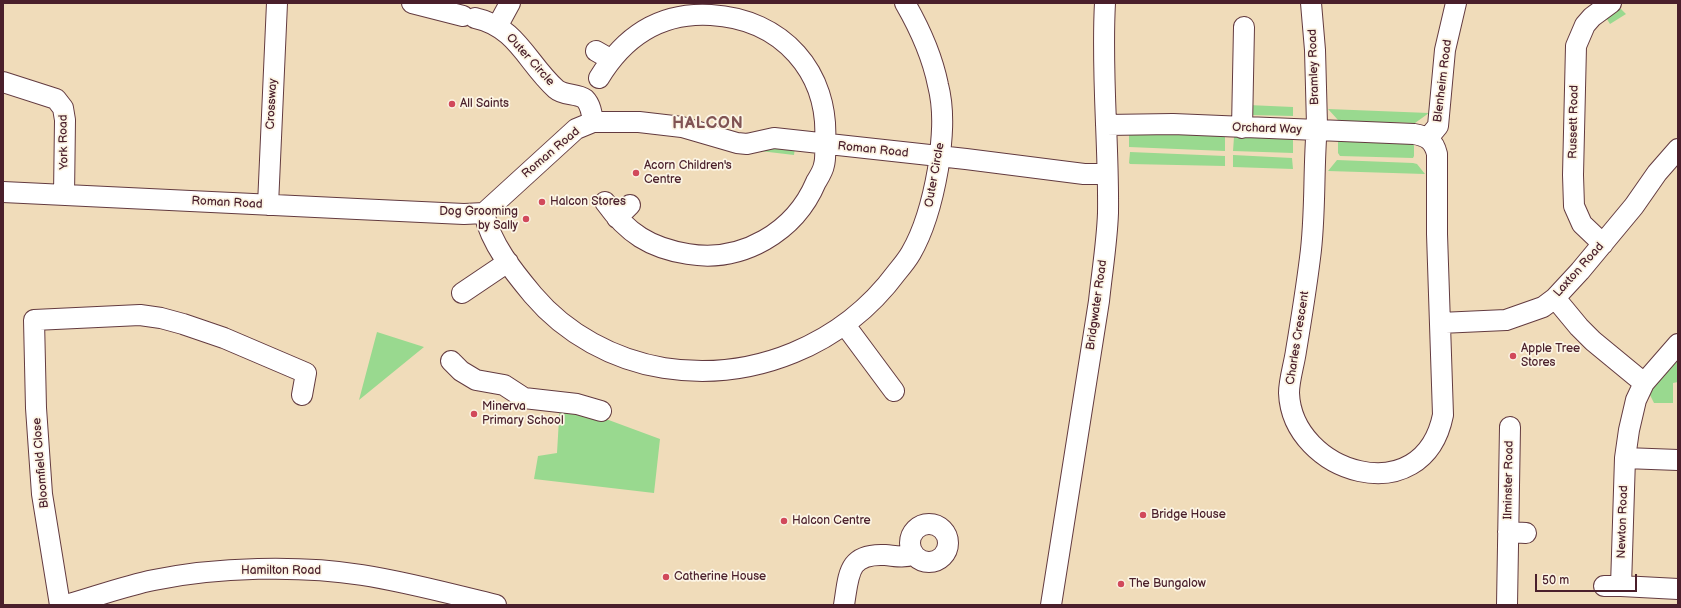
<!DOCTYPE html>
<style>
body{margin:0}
#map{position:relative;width:1681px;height:608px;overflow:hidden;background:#f0dcba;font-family:"Balsamiq Sans",sans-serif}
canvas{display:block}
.frame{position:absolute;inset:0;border:4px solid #4a1f2b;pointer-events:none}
.scale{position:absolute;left:1535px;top:574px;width:102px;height:18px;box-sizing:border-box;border:2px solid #4a1f2b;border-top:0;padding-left:5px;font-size:12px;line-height:14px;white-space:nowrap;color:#4a1f2b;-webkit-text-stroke:3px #fcf5e5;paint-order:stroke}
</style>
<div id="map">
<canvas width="1681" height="608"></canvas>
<div class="frame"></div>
<div class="scale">50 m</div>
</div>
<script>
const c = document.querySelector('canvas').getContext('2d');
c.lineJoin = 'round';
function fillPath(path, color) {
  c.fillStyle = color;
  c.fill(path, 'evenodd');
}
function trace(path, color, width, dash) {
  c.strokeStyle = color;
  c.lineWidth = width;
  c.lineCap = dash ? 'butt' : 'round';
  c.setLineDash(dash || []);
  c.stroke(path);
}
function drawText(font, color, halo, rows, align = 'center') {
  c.font = font + ' "Balsamiq Sans",sans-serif';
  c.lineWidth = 3.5;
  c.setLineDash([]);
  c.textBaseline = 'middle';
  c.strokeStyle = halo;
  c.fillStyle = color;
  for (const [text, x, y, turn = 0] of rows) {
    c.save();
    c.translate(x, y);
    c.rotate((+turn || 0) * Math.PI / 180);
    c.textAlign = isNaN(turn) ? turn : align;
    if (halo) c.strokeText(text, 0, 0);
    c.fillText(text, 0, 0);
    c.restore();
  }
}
const green = new Path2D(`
 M1612,7l9,2 5,5 -16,10 -5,-8z
 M1248,105l45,2v9l-43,-1z
 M1328,109l101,4 -14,10 -73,-2 -4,-1z
 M1133,133l92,3v15l-96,-4v-13z
 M1234,137l59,1v15l-60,-2z
 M1338,137l76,3v16l-1,2 -73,-2 -2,-3z
 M796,140l-2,15 -34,-4v-10z
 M1130,152l95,4v10l-95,-2 -1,-1z
 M1233,155l59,3 1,11 -60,-2z
 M1337,160l76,3 4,1 8,10 -97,-3z
 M377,332l47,15 -65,53z
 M1678,346v36l-5,1v20h-19l-10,-20z
 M560,402l100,37 -6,54 -120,-14 4,-23 19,-3z`);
const minor = new Path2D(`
 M412,3l51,13
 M475,18c42,9 52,45 81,71 8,7 21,4 29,10 6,6 7,16 8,23
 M498,25l12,-22
 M596,51l14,8
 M599,78c26,-43 62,-66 112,-63 71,4 119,57 114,128 0,7 1,15 -1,22 -1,6 -5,12 -8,17 -21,50 -74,81 -128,72 -38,-6 -61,-21 -83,-52
 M3,82l53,17 7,9 2,12 -1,75
 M1106,125l67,-1 241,10c13,2 20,7 23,20v80l6,181c-20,99 -151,58 -154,-22 0,-13 5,-28 7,-42 5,-30 10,-61 14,-93 6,-44 3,-88 7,-133l-2,-75 -4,-47
 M1242,128l2,-101
 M1428,138l10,-12 7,-76 11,-47
 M3,192l354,17 107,5 20,-1 92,-84 17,-7h46l43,5 55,16 10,1 27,-6 192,21 118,15h23
 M268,205l9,-202
 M484,213c7,31 29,58 49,82 33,39 81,65 131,73 89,14 179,-23 233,-96 5,-6 10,-12 14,-19 15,-26 22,-55 27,-84 4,-28 7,-57 0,-84 -6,-30 -18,-56 -33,-82
 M617,218l13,-13
 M1603,244l-21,-20 -8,-18 -1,-31 3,-129 9,-21 7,-8 19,-14
 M462,293l46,-31
 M1555,298l24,29 14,14 51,42
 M1440,323l66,-3 37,-13 12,-9 25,-27 54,-65 23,-33 21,-24
 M845,325l49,66
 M1678,344l-34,39 -8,17 -7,30 -4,28 -4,128 57,3
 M451,361l10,10 15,9 28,5 20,13 53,6 24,7
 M1625,458l53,2
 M910 543a19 19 0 1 1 38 0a19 19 0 1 1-38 0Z
 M1508,532l18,1
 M1604,586h17
 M60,605l-18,-111 -6,-86 -2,-88 106,-5 21,3 22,6 41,14 82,35 -4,22
 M66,605c29,-8 58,-19 88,-25 62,-13 146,-15 208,-5 45,7 90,19 134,30
 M844,605c5,-30 3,-52 41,-50 11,1 18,3 28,0
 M1051,605l48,-304c3,-29 8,-59 9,-88 1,-70 -7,-140 -3,-210
 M1507,605l3,-178`);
const markers = [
 [452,104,4,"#d1495b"],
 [636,173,4,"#d1495b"],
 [542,202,4,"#d1495b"],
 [526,219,4,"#d1495b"],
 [1513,356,4,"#d1495b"],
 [474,414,4,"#d1495b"],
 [1143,515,4,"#d1495b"],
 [784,521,4,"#d1495b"],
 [666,577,4,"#d1495b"],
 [1121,584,4,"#d1495b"]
];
const streetNames = [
 ["Outer Circle",530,60,48],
 ["Bramley Road",1314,67,-92],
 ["Blenheim Road",1443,81,-83],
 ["Crossway",272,104,-87],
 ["Russett Road",1574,122,-89],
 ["Orchard Way",1267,129,2],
 ["York Road",64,142,-91],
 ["Roman Road",873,150,6],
 ["Roman Road",551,153,-40],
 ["Outer Circle",935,175,-80],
 ["Roman Road",227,203,3],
 ["Laxton Road",1579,270,-48],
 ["Bridgwater Road",1097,305,-82],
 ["Charles Crescent",1298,338,-81],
 ["Bloomfield Close",41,463,-95],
 ["Ilminster Road",1509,480,-89],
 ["Newton Road",1623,522,-88],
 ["Hamilton Road",281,571]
];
const poiNames = [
 ["All Saints",460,104],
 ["Acorn Children's",644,166],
 ["Centre",644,180],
 ["Halcon Stores",550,202],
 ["Dog Grooming",518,212,"right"],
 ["by Sally",518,226,"right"],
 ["Apple Tree",1521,349],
 ["Stores",1521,363],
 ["Minerva",482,407],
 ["Primary School",482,421],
 ["Bridge House",1151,515],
 ["Halcon Centre",792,521],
 ["Catherine House",674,577],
 ["The Bungalow",1129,584]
];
const districtNames = [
 ["HALCON",708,124]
];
fillPath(green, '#99d98f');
trace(minor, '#633b40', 22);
trace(minor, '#fff', 20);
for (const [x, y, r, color] of markers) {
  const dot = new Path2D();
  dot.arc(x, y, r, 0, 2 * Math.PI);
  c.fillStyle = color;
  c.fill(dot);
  trace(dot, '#fcf5e5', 1.5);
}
drawText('12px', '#4a1f2b', '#fcf5e5', streetNames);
drawText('12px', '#4a1f2b', '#fcf5e5', poiNames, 'left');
c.letterSpacing = '1px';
drawText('bold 16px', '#815454', '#fcf5e5', districtNames);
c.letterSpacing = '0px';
</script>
